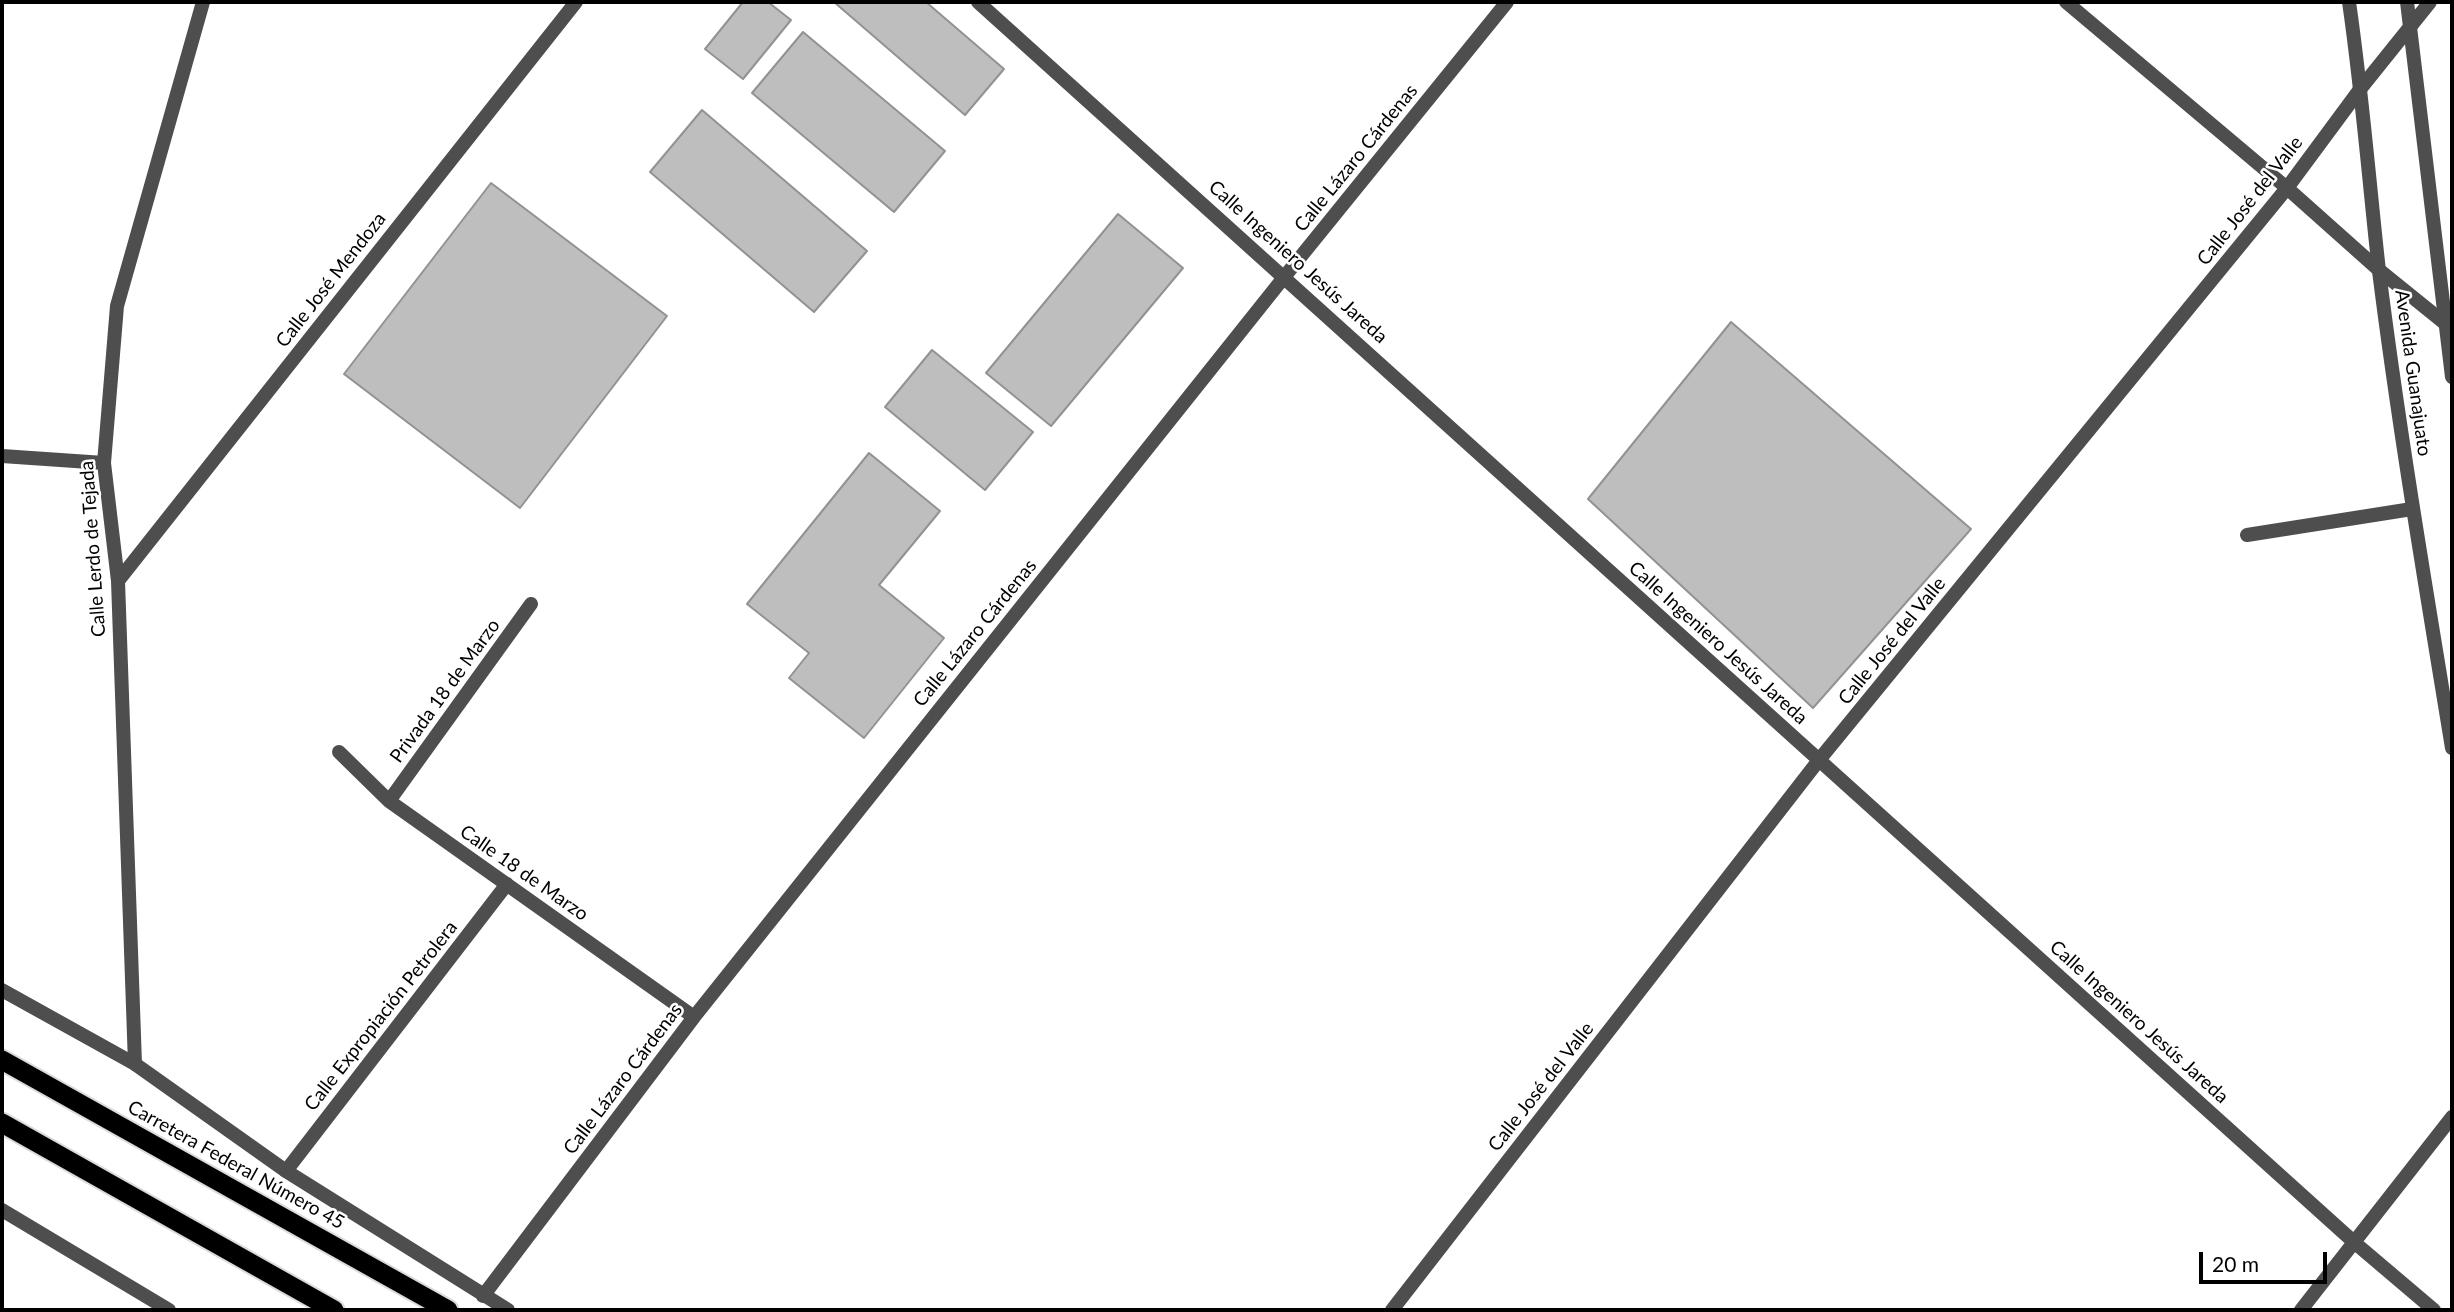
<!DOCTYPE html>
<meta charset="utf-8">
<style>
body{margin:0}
#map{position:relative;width:2454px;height:1312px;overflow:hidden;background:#fff;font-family:Lato,sans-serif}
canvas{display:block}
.frame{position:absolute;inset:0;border:4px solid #000;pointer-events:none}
.scale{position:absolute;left:2199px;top:1252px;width:128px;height:32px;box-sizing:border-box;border:4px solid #000;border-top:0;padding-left:9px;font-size:21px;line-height:24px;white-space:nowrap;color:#000;-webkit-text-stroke:5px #fff;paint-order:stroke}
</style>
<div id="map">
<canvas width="2454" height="1312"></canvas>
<div class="frame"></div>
<div class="scale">20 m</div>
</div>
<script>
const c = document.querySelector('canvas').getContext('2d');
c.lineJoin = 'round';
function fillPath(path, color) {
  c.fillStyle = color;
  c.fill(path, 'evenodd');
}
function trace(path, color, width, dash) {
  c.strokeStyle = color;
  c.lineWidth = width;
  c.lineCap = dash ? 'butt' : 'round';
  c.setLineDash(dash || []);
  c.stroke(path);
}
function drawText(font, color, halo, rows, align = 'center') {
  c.font = font + ' Lato,sans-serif';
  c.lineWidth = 5;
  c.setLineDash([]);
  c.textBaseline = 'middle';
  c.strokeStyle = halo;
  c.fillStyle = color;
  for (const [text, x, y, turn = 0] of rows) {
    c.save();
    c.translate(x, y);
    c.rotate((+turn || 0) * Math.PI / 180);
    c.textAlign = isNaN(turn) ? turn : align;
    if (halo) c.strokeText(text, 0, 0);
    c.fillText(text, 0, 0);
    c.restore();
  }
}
const building = new Path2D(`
 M743,2h25l23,18 -48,59 -38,-30z
 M834,2h92l78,67 -39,46z
 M803,32l142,119 -51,61 -142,-119z
 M702,110l165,141 -53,61 -164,-140z
 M491,183l176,133 -147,192 -176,-134z
 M1118,214l65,54 -132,158 -65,-53z
 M1731,322l240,207 -158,179 -225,-209z
 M932,350l101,82 -48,58 -100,-83z
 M869,453l71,58 -61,74 65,53 -80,100 -75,-60 20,-25 -62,-49z`);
const minor = new Path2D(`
 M978,2l1377,1241 79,67
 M2066,2l221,186 92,82 73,59
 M2,456l102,7
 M2247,535l165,-26
 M118,581l458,-579
 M339,752l50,49 305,216
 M389,801l142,-197
 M135,1064l-17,-483 -14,-118 13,-157 86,-304
 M286,1171l221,-287
 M483,1296l211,-279 591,-741 222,-274
 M1392,1310l427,-550 468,-572 74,-100 69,-86
 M2301,1310l151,-193`);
const tertiary = new Path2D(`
 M2349,2c13,89 20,179 30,269 20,159 47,318 73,477
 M2407,2l45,375
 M2,990l133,74 151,107 222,139
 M2,1210l167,100`);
const trunk = new Path2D(`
 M2,1060l446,250
 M2,1123l332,187`);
const streetNames = [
 ["Calle Lázaro Cárdenas",1356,158,-51],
 ["Calle José del Valle",2250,201,-52],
 ["Calle Ingeniero Jesús Jareda",1298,262,42],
 ["Calle José Mendoza",331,280,-52],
 ["Avenida Guanajuato",2413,373,82],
 ["Calle Lerdo de Tejada",93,549,-94],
 ["Calle Lázaro Cárdenas",975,633,-51],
 ["Calle José del Valle",1892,641,-51],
 ["Calle Ingeniero Jesús Jareda",1718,643,42],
 ["Privada 18 de Marzo",445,691,-54],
 ["Calle 18 de Marzo",524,873,35],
 ["Calle Expropiación Petrolera",381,1016,-52],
 ["Calle Ingeniero Jesús Jareda",2139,1022,42],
 ["Calle Lázaro Cárdenas",623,1079,-53],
 ["Calle José del Valle",1541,1087,-52],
 ["Carretera Federal Número 45",236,1165,29]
];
fillPath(building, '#bebebe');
trace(building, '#929292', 2);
trace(trunk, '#dbdbdb', 23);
trace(minor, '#4e4e4e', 14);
trace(tertiary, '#4e4e4e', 14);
trace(trunk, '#000', 19);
drawText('19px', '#000', '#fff', streetNames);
</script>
